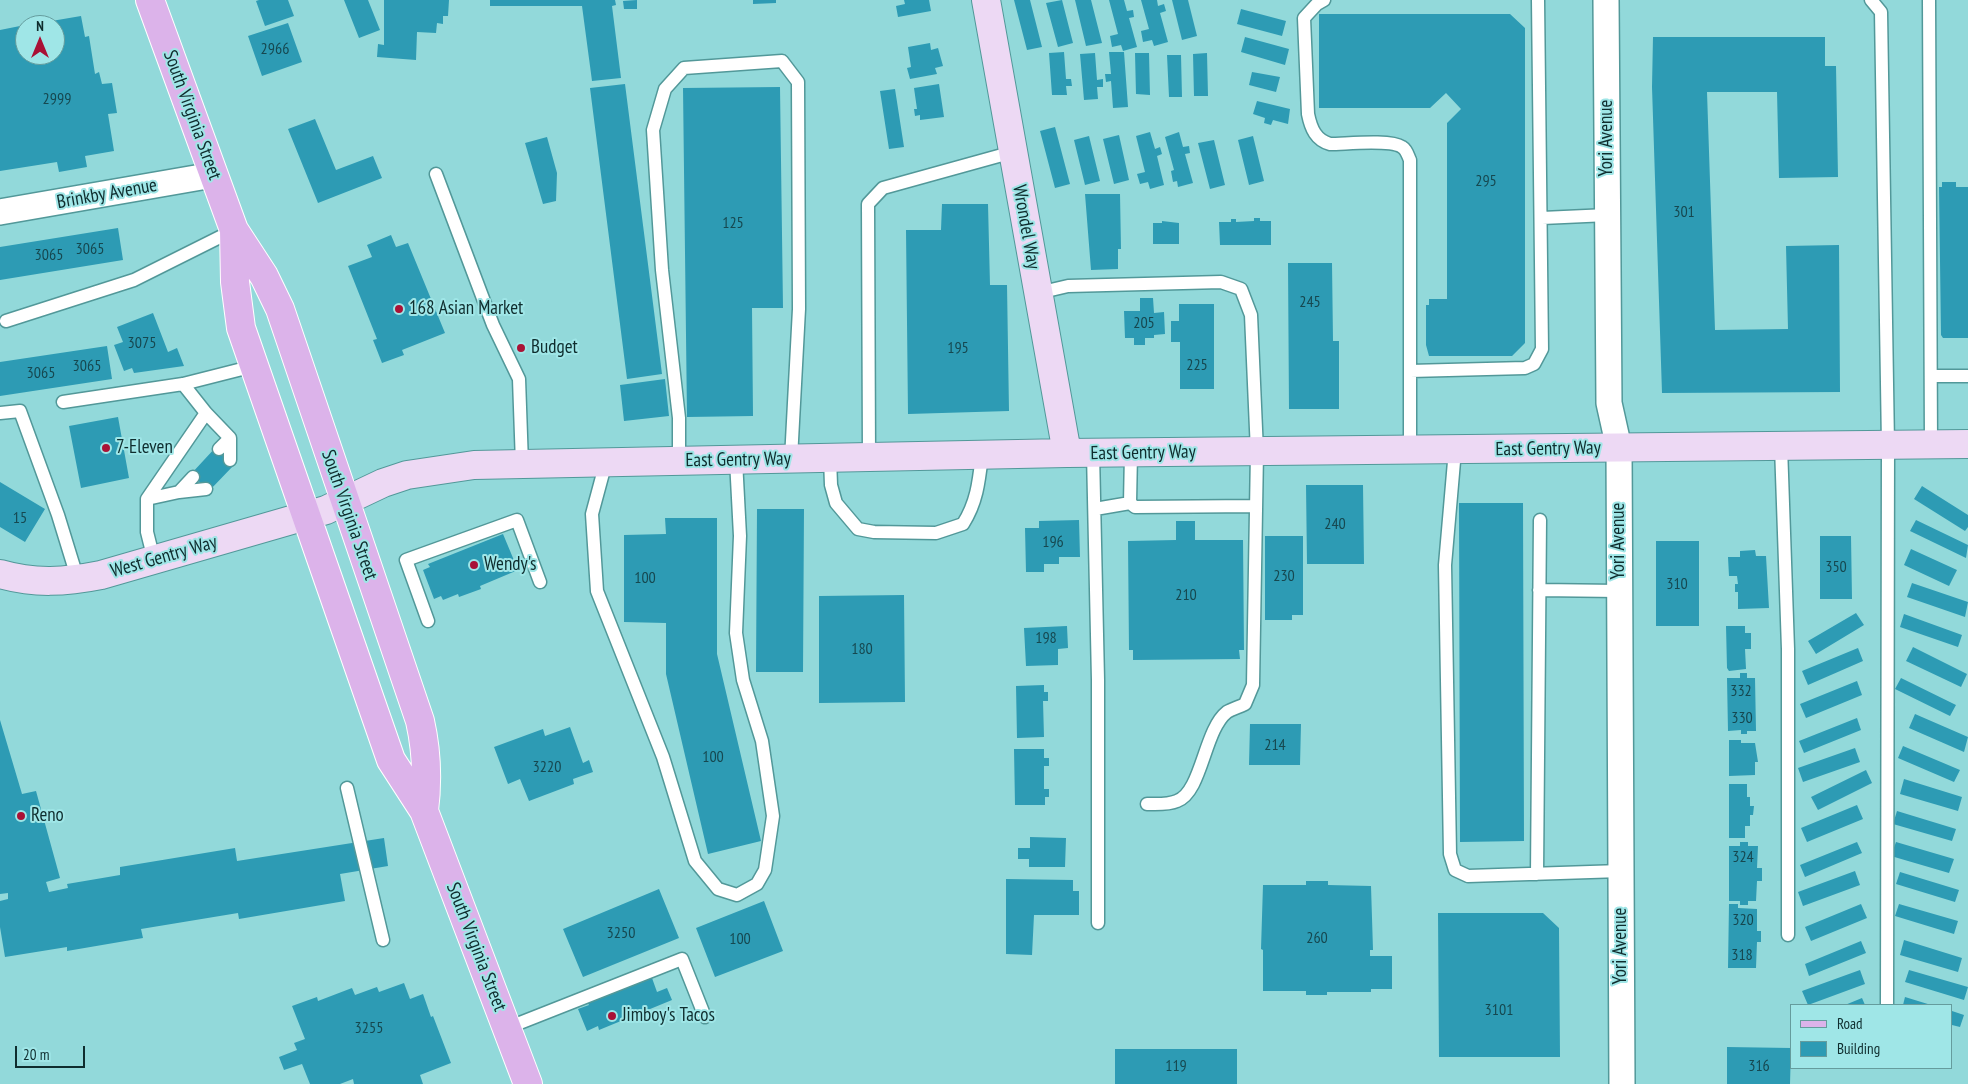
<!DOCTYPE html>
<style>
body{margin:0}
#map{position:relative;width:1968px;height:1084px;overflow:hidden;background:#92d9da;font-family:"PT Sans Narrow",sans-serif}
canvas{display:block}
.legend{position:absolute;left:1790px;top:1004px;width:162px;height:65px;box-sizing:border-box;background:#9fe6e7;border:1px solid #659c9d;margin:0;padding:6px 9px;list-style:none;font-size:15px;color:#0f2d2e}
.legend li{display:flex;align-items:center;gap:10px;height:25px}
.legend b{width:25px;border:1px solid #659c9d}
.north{position:absolute;left:15px;top:15px;width:50px;height:50px;box-sizing:border-box;background:#9fe6e7;border:1px solid #659c9d;border-radius:50%;rotate:0deg;font-size:14px;font-weight:700;line-height:20px;text-align:center;color:#0f2d2e}
.north::after{content:'';display:block;margin:auto;width:18px;height:22px;background:#a91236;clip-path:polygon(50% 0,100% 100%,50% 72%,0 100%)}
.scale{position:absolute;left:15px;top:1046px;width:70px;height:22px;box-sizing:border-box;border:2px solid #0f2d2e;border-top:0;padding-left:6px;font-size:15px;line-height:18px;white-space:nowrap;color:#0f2d2e;-webkit-text-stroke:4px #9fe6e7;paint-order:stroke}
</style>
<div id="map">
<canvas width="1968" height="1084"></canvas>
<ul class="legend">
<li><b style="height:6px;background:#dcb3ea"></b>Road</li>
<li><b style="height:14px;background:#2d9bb4"></b>Building</li>
</ul>
<div class="north">N</div>
<div class="scale">20 m</div>
</div>
<script>
const c = document.querySelector('canvas').getContext('2d');
c.lineJoin = 'round';
function fillPath(path, color) {
  c.fillStyle = color;
  c.fill(path, 'evenodd');
}
function trace(path, color, width, dash) {
  c.strokeStyle = color;
  c.lineWidth = width;
  c.lineCap = dash ? 'butt' : 'round';
  c.setLineDash(dash || []);
  c.stroke(path);
}
function drawText(font, color, halo, rows, align = 'center') {
  c.font = font + ' "PT Sans Narrow",sans-serif';
  c.lineWidth = 4;
  c.setLineDash([]);
  c.textBaseline = 'middle';
  c.strokeStyle = halo;
  c.fillStyle = color;
  for (const [text, x, y, turn = 0] of rows) {
    c.save();
    c.translate(x, y);
    c.rotate((+turn || 0) * Math.PI / 180);
    c.textAlign = isNaN(turn) ? turn : align;
    if (halo) c.strokeText(text, 0, 0);
    c.fillText(text, 0, 0);
    c.restore();
  }
}
const building = new Path2D(`
 M259,0h29l6,16 -29,10 -9,-25z
 M344,0h24l12,30 -21,8z
 M384,0h65l-1,16h-5v8l-6,-1 -1,10 -19,-1 -1,28 -39,-3 1,-13 6,1z
 M490,0h125l1,5 -4,1 9,72 -29,3 -10,-75h-92z
 M637,0v9h-13l-1,-8z
 M753,0h23v3l-23,1z
 M904,0h25l2,11 -33,6 -2,-11 9,-2z
 M1014,0h16l12,47 -15,3z
 M1062,0l11,43 -15,4 -12,-44z
 M1075,0h16l11,43 -16,3z
 M1109,0h15l3,11 6,-1 1,7 -5,1 8,29 -14,4 -2,-6 -9,2 -2,-11 8,-2z
 M1141,0h16l1,6 6,-2 2,7 -6,2 8,29 -14,4 -2,-6 -9,2 -2,-11 8,-2z
 M1172,0h16l9,36 -15,4z
 M1241,9l45,12 -4,15 -45,-12z
 M1319,14h191l15,14v315l-13,13h-83l-3,-11v-40h3v-6h18v-176l14,-14 -15,-16 -16,15h-111z
 M81,16l4,21 4,-1 6,38 4,-2 3,12 10,-1 5,30 -9,1 6,37 -29,5 2,11 -28,5 -2,-10 -57,9v-141l25,-5v30h30v-30l-21,-1z
 M288,23l14,39 -40,14 -14,-40z
 M1245,37l44,12 -4,16 -44,-13z
 M1653,37h172v29h11l2,111 -59,1 -2,-86h-70l8,238 73,-1 -2,-83 53,-1 1,147 -178,1 -10,-306z
 M930,43l1,7 7,-2 5,18 -8,2 2,6 -27,5 -3,-11 4,-1 -3,-20z
 M1064,52l2,27h5l1,7h-6l1,9h-15l-3,-42z
 M1109,52h15l4,55 -15,1 -2,-27 -5,1 -1,-8h6z
 M1095,53l2,27 6,-1v8h-6l1,12 -14,1 -4,-46z
 M1135,53h14l1,42 -14,-1z
 M1207,53l1,43h-14l-1,-42z
 M1167,55h14l1,42h-13z
 M1252,72l28,5 -4,15 -27,-7z
 M625,84l37,290 -35,5 -37,-291z
 M939,84l5,33 -24,3v-5l-5,1 -1,-7h3l-3,-21z
 M780,87l3,221h-31l1,108 -66,1 -4,-329z
 M895,89l9,58 -15,2 -9,-58z
 M1257,101l33,8 -2,15 -15,-4 -2,5 -7,-2 1,-5 -12,-4z
 M315,119l21,51 37,-14 9,22 -64,25 -30,-74z
 M1055,127l15,57 -15,4 -15,-57z
 M1150,132l5,17 5,-2 2,7 -5,2 7,29 -14,4 -2,-7 -8,2 -3,-10 8,-2 -9,-36z
 M1179,132l4,15 6,-1 1,7 -5,1 8,29 -15,4 -1,-6 -4,1 -2,-11 3,-1 -9,-33z
 M1119,135l10,45 -15,4 -11,-45z
 M1089,136l11,45 -15,4 -11,-45z
 M1253,136l11,45 -15,4 -11,-45z
 M547,137l10,36 -1,28 -13,3 -18,-61z
 M1214,140l11,45 -15,4 -12,-46z
 M1942,182h14v5h12v151h-25l-2,-3 -2,-148h3z
 M1085,194h35l1,55h-3v20l-27,1z
 M942,204h46l2,81h17l2,126 -101,3 -2,-184h35z
 M1254,218h6v3h11v24h-51l-1,-23h12v-3h5v3l18,-1z
 M1162,221l17,2v21h-26v-21h9z
 M118,228l5,32 -123,20v-33z
 M391,235l5,12 12,-4 37,90 -43,17 2,5 -22,8 -9,-23 4,-1 -29,-73 24,-9 -5,-12z
 M1288,263h44l1,78h6v68h-50z
 M1140,298h13l1,15 10,-1 1,22 -11,1v3h-9v7h-11v-7h-9l-1,-27h16z
 M1179,304h35v85h-34v-47h-9v-21h8z
 M153,313l15,39 9,-4 7,18 -50,7 -2,-5 -8,3 -10,-26 9,-3 -6,-15z
 M107,346l5,33 -112,17v-34z
 M665,379l4,37 -45,5 -4,-36z
 M118,417l11,61 -48,10 -12,-62z
 M216,447l18,18 -25,26 -18,-17z
 M0,482l45,27 -20,33 -25,-15z
 M1306,485h57l1,79h-57z
 M1922,486l46,29v12l-3,4 -51,-32z
 M1459,503h64l1,338 -64,1z
 M757,509h47l-1,163h-47z
 M665,518h52v136l44,187 -53,13 -42,-180v-51l-42,-1v-87l42,-1z
 M1079,520l1,37h-21v7h-15v8h-18l-1,-44h14v-7z
 M1916,520l52,25 -2,13 -56,-27z
 M1176,521h19v19h48l1,110h-5l1,9 -107,1v-10h-4l-1,-109 48,-1z
 M503,534l15,36 -38,16 1,3 -22,8 -1,-3 -15,6 -2,-4 -7,3 -11,-29 7,-3 -2,-3z
 M1265,536h38v79h-11v5h-27z
 M1820,536h31l1,63h-32z
 M1656,541h43v85h-43z
 M1911,549l46,21 -8,16 -45,-21z
 M1755,550l1,6h10l3,52 -31,1v-17h-3v-8h3l-1,-8h-8l-1,-19h12v-6z
 M1912,583l56,19 -3,15 -58,-20z
 M904,595l1,107 -86,1v-107z
 M1856,613l8,12 -48,29 -8,-13z
 M1904,614l58,21 -4,12 -58,-20z
 M1067,626l1,22 -10,1v16l-32,1 -2,-38z
 M1726,626h19v7h6v16h-6l1,20 -17,2 -2,-3z
 M1913,647l54,27 -6,13 -55,-26z
 M1858,648l5,13 -55,24 -6,-14z
 M1740,673h7v5h8l1,53h-9v3h-6v-4l-13,1 -1,-53h13z
 M1901,678l55,27 -6,11 -55,-27z
 M1857,681l5,14 -56,23 -6,-14z
 M1044,685v7h4v9h-5l1,36 -27,1 -1,-52z
 M1915,714l53,23 -4,15 -55,-24z
 M1857,718l4,12 -57,23 -5,-12z
 M0,720l22,74 14,-3 24,87 -14,4 3,10 19,-4 -1,-4 53,-9v-8l115,-19 2,13 147,-23 4,28 -48,8 5,27 -106,18 -1,-6 -97,16 2,9 -76,13v-4l-62,10 -5,-30v-26l8,-2v-6l-8,1z
 M1250,724h51l-1,41h-51z
 M570,727l13,36 6,-3 4,12 -20,7 1,5 -45,17 -9,-22 -12,5 -14,-37 49,-18 2,7z
 M1729,740h12v3h14l3,19h-3v13l-26,1z
 M1903,746l57,24 -6,12 -56,-24z
 M1855,748l5,14 -57,20 -5,-14z
 M1014,749h30v9h5v8h-5v23h5v8h-4v8h-30z
 M1866,770l6,13 -54,27 -7,-13z
 M1904,779l58,18 -4,14 -58,-17z
 M1729,784h18v13h3v9h4l-1,9h-3v11h-5v12h-16z
 M1857,805l6,14 -56,23 -6,-14z
 M1897,811l59,18 -4,12 -59,-17z
 M1030,837l36,1 -1,29h-36v-8h-11v-11h12z
 M1740,842h8v4h10l-1,22h5v13h-5l-1,20h-8v4h-8v-4h-11v-55h11z
 M1857,842l5,11 -57,24 -5,-12z
 M1896,842l58,17 -5,14 -58,-17z
 M1855,871l5,14 -57,21 -5,-14z
 M1900,872l59,18 -4,12 -59,-18z
 M1006,879l67,1v11h6v24h-45l-2,40 -26,-1z
 M1306,881h22v4l43,1 2,64h-3v6h22v33h-21v3h-44v3h-21v-4h-43v-41l-2,-1 2,-64h43z
 M659,889l20,49 -96,39 -20,-48z
 M764,901l19,50 -68,26 -19,-49z
 M1729,904h9v4l19,1v22h4v11h-4l-1,26h-28z
 M1861,904l6,14 -56,23 -6,-14z
 M1899,904l59,17 -4,13 -59,-18z
 M1438,913h105l16,15 1,129h-121z
 M1904,940l58,18 -4,14 -58,-17z
 M1861,941l5,12 -57,23 -4,-12z
 M1860,970l5,14 -57,21 -6,-14z
 M1909,970l59,17 -4,13 -59,-18z
 M652,978l5,14 10,-4 5,12 -73,30 -1,-4 -11,5 -9,-22 11,-4 -2,-3z
 M404,983l6,16 13,-5 8,23 2,-1 18,47 -31,12 3,9h-69l-1,-5 -13,5h-30l-8,-20 -18,6 -5,-13 18,-7 -3,-7 11,-4 -13,-33 25,-9 1,4 34,-13 3,7 22,-8 2,5z
 M1905,997l26,8h-28z
 M1862,998l3,7h-20z
 M1952,1011l12,4 -4,12 -8,-2z
 M1727,1047l64,1 -1,36h-63z
 M1115,1049h122v35h-122z`);
const lane = new Path2D(`
 M1324,0l-7,4 -13,14 4,96c3,15 8,26 22,30 16,0 60,-5 72,3 5,3 6,9 8,13v290
 M1871,0l10,12 7,433 -1,560
 M1929,0l2,444
 M436,174l57,151 26,54 3,85
 M1542,218l66,-3
 M1038,293l30,-7 153,-4 20,7 10,26 6,137 -4,233 -8,19c-6,3 -13,5 -18,8 -23,18 -25,80 -50,89 -9,4 -20,3 -30,3
 M6,321l128,-41 100,-50
 M1410,371l115,-3 9,-4 8,-15 -4,-349
 M1931,376h37
 M183,384l23,29 24,25
 M63,402l120,-18 71,-18
 M0,413l20,-2 38,104 20,65
 M1781,446l7,203v286
 M219,449l11,-11v22
 M1455,450l-10,115 5,289 5,16 13,6 153,-5
 M1093,453l5,227v243
 M1131,453l-1,50 5,4 121,-1
 M869,457l-1,-253 15,-16 130,-36
 M830,458l1,27 5,18 22,26 16,3 62,1 27,-9c14,-22 16,-43 19,-69
 M679,461v-43l-17,-148 -9,-140 12,-41 19,-21 98,-7 16,21 1,227 -8,150
 M606,462l-14,52 5,77 66,166 32,104 23,28 19,6 20,-11 8,-14 8,-54 -11,-75 -19,-61 -7,-47 4,-97 -4,-76
 M193,477l-14,15 27,-3
 M147,499l32,-7
 M1095,509l35,-6
 M154,560l-7,-28v-33l59,-86
 M1539,590l80,1
 M428,621l-22,-61 111,-40 23,62
 M347,788l36,152
 M1537,874l3,-354
 M507,1028l175,-69 23,58`);
const street = new Path2D(`
 M1606,0l3,403 10,45 3,636
 M0,212l213,-37`);
const secondary = new Path2D(`
 M986,0l81,453
 M0,574c34,10 66,8 101,1l225,-65 57,-27 24,-8 67,-10 593,-12 901,-9`);
const primary = new Path2D(`
 M150,0l84,230 30,46 16,33 140,412c7,31 8,58 4,90
 M234,230l1,52 6,46 150,432 33,51 104,273`);
const markers = [
 [399,309,5,"#a91236"],
 [521,348,5,"#a91236"],
 [106,448,5,"#a91236"],
 [474,565,5,"#a91236"],
 [21,816,5,"#a91236"],
 [612,1016,5,"#a91236"]
];
const numberNames = [
 ["2966",275,49],
 ["2999",57,99],
 ["295",1486,181],
 ["301",1684,212],
 ["125",733,223],
 ["3065",90,249],
 ["3065",49,255],
 ["245",1310,302],
 ["205",1144,323],
 ["3075",142,343],
 ["195",958,348],
 ["225",1197,365],
 ["3065",87,366],
 ["3065",41,373],
 ["15",20,518],
 ["240",1335,524],
 ["196",1053,542],
 ["350",1836,567],
 ["230",1284,576],
 ["100",645,578],
 ["310",1677,584],
 ["210",1186,595],
 ["198",1046,638],
 ["180",862,649],
 ["332",1741,691],
 ["330",1742,718],
 ["214",1275,745],
 ["100",713,757],
 ["3220",547,767],
 ["324",1743,857],
 ["320",1743,920],
 ["3250",621,933],
 ["260",1317,938],
 ["100",740,939],
 ["318",1742,955],
 ["3101",1499,1010],
 ["3255",369,1028],
 ["119",1176,1066],
 ["316",1759,1066]
];
const streetNames = [
 ["South Virginia Street",192,115,70],
 ["Yori Avenue",1607,138,-90],
 ["Brinkby Avenue",107,194,-10],
 ["Wrondel Way",1026,227,80],
 ["East Gentry Way",1548,449,-1],
 ["East Gentry Way",1143,453,-1],
 ["East Gentry Way",738,460,-1],
 ["South Virginia Street",349,515,71],
 ["Yori Avenue",1619,541,-90],
 ["West Gentry Way",164,557,-16],
 ["Yori Avenue",1621,946,-90],
 ["South Virginia Street",476,947,69]
];
const poiNames = [
 ["168 Asian Market",409,309],
 ["Budget",531,348],
 ["7-Eleven",116,448],
 ["Wendy's",484,565],
 ["Reno",31,816],
 ["Jimboy's Tacos",622,1016]
];
fillPath(building, '#2d9bb4');
trace(lane, '#529899', 15);
trace(street, '#529899', 28);
trace(secondary, '#529899', 30);
trace(primary, '#fff', 30);
trace(lane, '#fff', 12);
trace(street, '#fff', 25);
trace(secondary, '#edd9f4', 28);
trace(primary, '#dcb3ea', 28);
for (const [x, y, r, color] of markers) {
  const dot = new Path2D();
  dot.arc(x, y, r, 0, 2 * Math.PI);
  c.fillStyle = color;
  c.fill(dot);
  trace(dot, '#9fe6e7', 2);
}
drawText('16px', '#164850', null, numberNames);
drawText('19px', '#0f2d2e', '#9fe6e7', streetNames);
drawText('19px', '#0f2d2e', '#9fe6e7', poiNames, 'left');
</script>
